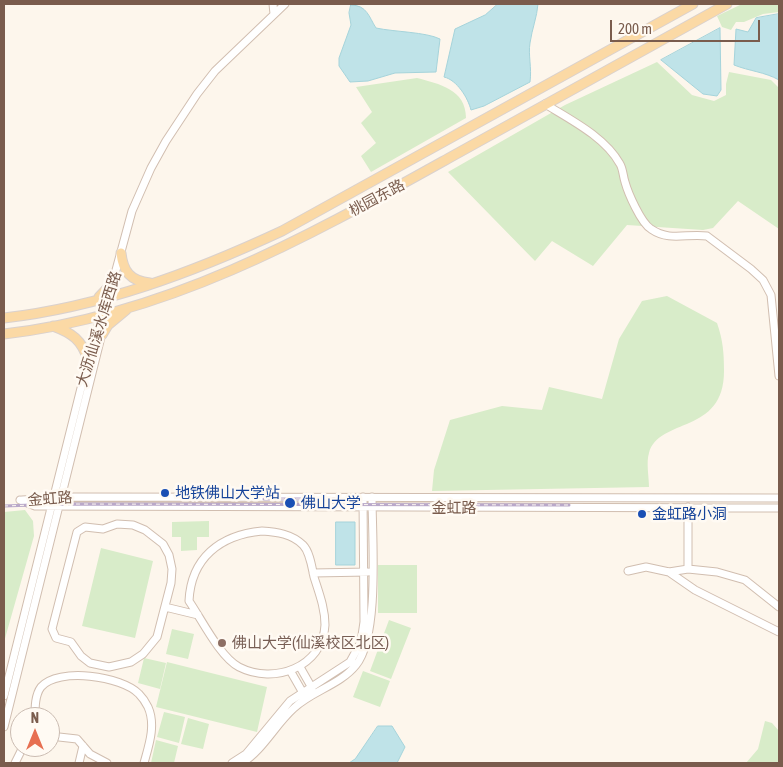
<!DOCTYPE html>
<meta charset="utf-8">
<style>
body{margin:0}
#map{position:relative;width:783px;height:767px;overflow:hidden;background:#fdf6ec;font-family:"Asap Condensed",sans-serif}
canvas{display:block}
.frame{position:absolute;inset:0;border:5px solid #7a5c4d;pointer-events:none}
.north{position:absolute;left:10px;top:707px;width:50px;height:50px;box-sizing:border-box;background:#fffaf3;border:1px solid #cabbb1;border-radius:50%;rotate:0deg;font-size:14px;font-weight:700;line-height:20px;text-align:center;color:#7a5c4d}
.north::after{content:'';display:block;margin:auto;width:18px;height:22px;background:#e76f51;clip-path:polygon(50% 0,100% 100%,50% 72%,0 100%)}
.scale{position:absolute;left:610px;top:20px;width:150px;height:22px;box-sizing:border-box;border:2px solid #7a5c4d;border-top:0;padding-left:6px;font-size:15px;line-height:18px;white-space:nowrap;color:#7a5c4d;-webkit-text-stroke:4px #fffaf3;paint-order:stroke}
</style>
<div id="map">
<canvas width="783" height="767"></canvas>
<div class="frame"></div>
<div class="north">N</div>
<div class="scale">200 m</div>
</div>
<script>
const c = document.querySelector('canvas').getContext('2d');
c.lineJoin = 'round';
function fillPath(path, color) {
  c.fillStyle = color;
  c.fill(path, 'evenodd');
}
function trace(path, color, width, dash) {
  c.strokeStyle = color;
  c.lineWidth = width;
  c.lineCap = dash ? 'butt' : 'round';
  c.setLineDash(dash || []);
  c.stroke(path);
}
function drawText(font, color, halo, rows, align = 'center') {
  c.font = font + ' "Asap Condensed","Noto Sans SC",sans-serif';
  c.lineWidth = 5;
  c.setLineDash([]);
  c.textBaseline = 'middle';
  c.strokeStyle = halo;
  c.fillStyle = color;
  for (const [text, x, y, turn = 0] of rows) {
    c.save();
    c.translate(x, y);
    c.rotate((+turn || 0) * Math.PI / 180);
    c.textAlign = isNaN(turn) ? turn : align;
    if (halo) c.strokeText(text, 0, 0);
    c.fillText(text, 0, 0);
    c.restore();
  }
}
const green = new Path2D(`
 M742,4h37v8l-16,2 -19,8h-8l-5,8 -9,-3 -5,-11z
 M657,62l35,33 22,6 12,-6v-11l3,-12 42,8 8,8v141l-41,-28 -25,27 -10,2 -76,-5 -34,41 -41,-25 -17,20 -87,-89 117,-67z
 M417,78c22,6 49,11 49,40l-95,54 -10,-16 15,-13 -15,-20 11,-11 -16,-25z
 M667,296l50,27c6,17 7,30 7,48 0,64 -65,46 -75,82 -3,9 0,24 0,34l-217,4 2,-21 16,-50 52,-14 40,4 7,-23 53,12 17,-60 23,-38z
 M25,510l8,11 1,15 -30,106v-130z
 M209,521v16h-12v13l-16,1v-14h-9v-15z
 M101,548l52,13 -18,77 -53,-12z
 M378,565h39v48h-39z
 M389,620l22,8 -20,51 -21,-8z
 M172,629l22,5 -6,25 -22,-5z
 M144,658l22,5 -6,26 -22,-6z
 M167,662l100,25 -10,45 -101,-25z
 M363,671l27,10 -10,26 -27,-10z
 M164,712l21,5 -6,26 -22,-6z
 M188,718l21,6 -6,25 -22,-5z
 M765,721l7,2 7,8v32h-33l12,-14z
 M156,740l22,6 -4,17h-23z`);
const water = new Path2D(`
 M498,4h40c-1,13 -6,25 -8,39 -2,12 2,25 0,39l-46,24 -13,4c-3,-12 -14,-30 -27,-33l11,-48 30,-14z
 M351,5c16,0 18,12 25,23 19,4 50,4 64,11l-4,33 -41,1 -27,8 -18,1 -11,-16v-8l12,-33 -2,-12z
 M779,14v66c-14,-8 -30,-9 -45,-15l2,-36 12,3 8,-14z
 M720,28l1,62 -4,6 -14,-2 -42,-34z
 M336,522h19v43h-19z
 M378,726h14l13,21 -8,16h-48l6,-4z`);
const minor = new Path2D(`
 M273,4l1,10
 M545,104c26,16 60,33 75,60 3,5 3,12 5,18 3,11 16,41 26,47 19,13 36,4 56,7l44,33 12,11 8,15 8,81
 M20,500l15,6 744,2
 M22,500l52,-3 705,1
 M688,507v62
 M117,524l16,1 12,5 18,14 6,11 3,14 -1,14 -14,54 -14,17 -12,8 -22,5 -19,-4 -9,-7 -10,-14 -15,-4 -4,-9 25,-97 8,-5 18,2z
 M262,531c15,1 30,3 41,14 7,7 9,23 11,32 5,16 11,31 11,48 -2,42 -51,60 -86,42 -19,-10 -37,-47 -50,-66 2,-43 31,-66 73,-70z
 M628,571l18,-4 23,5 19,-3 29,3 28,8 34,27
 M669,572l26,18 84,42
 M313,573l55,-1
 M165,607l33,8
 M291,672l12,21 7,3 2,-8 -12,-21
 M4,696l84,-336 13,-45 8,-19 23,-85 19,-43 15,-27 31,-47 18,-23 70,-67
 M35,717c0,-10 0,-22 6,-30 17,-20 81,-11 98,7 3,3 7,9 9,13 8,18 1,38 -4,56
 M4,727l104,-418
 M50,736l27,3 13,15 17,9
 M15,763l8,-16
 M79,763l4,-17
 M232,763l14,-9 44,-53 60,-39 11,-20 3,-20 -1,-125
 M242,763c21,-13 33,-38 52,-55 18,-17 46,-23 62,-43 24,-29 16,-129 16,-168`);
const major = new Path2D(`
 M121,253c2,18 9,28 29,30
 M99,297l15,-16
 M4,318c97,-11 190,-46 278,-87l411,-227
 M53,326c19,7 29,14 35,34
 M4,334c165,-19 303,-97 445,-176 93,-51 185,-103 278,-154
 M102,335l6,-10 18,-15`);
const rail = new Path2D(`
 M264,499h75
 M4,506l57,-2 508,1`);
const markers = [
 [165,493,5,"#1a4fb4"],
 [290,503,6,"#1a4fb4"],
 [642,514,5,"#1a4fb4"],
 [222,643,5,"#8d6e63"]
];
const streetNames = [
 ["桃园东路",377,198,-28],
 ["大沥仙溪水库西路",99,329,-73],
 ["金虹路",50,499,-4],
 ["金虹路",454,508]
];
const transitNames = [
 ["地铁佛山大学站",175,493],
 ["佛山大学",301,503],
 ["金虹路小洞",652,514]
];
const educationNames = [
 ["佛山大学(仙溪校区北区)",232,643]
];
fillPath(green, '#d8ecc9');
fillPath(water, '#bfe3e8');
trace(water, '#a5d3da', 1);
trace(minor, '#d1beb0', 9);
trace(major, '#dad1cd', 11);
trace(minor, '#fff', 7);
trace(major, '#fbd9a5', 9);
trace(rail, '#b9a8c9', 3);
trace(rail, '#fffaf3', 1, [4]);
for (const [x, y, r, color] of markers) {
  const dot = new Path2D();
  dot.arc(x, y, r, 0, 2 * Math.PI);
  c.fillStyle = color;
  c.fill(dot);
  trace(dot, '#fffaf3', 2);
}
drawText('15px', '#7a5c4d', '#fffaf3', streetNames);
drawText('15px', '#164399', '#fffaf3', transitNames, 'left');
drawText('15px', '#785e54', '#fffaf3', educationNames, 'left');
</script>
